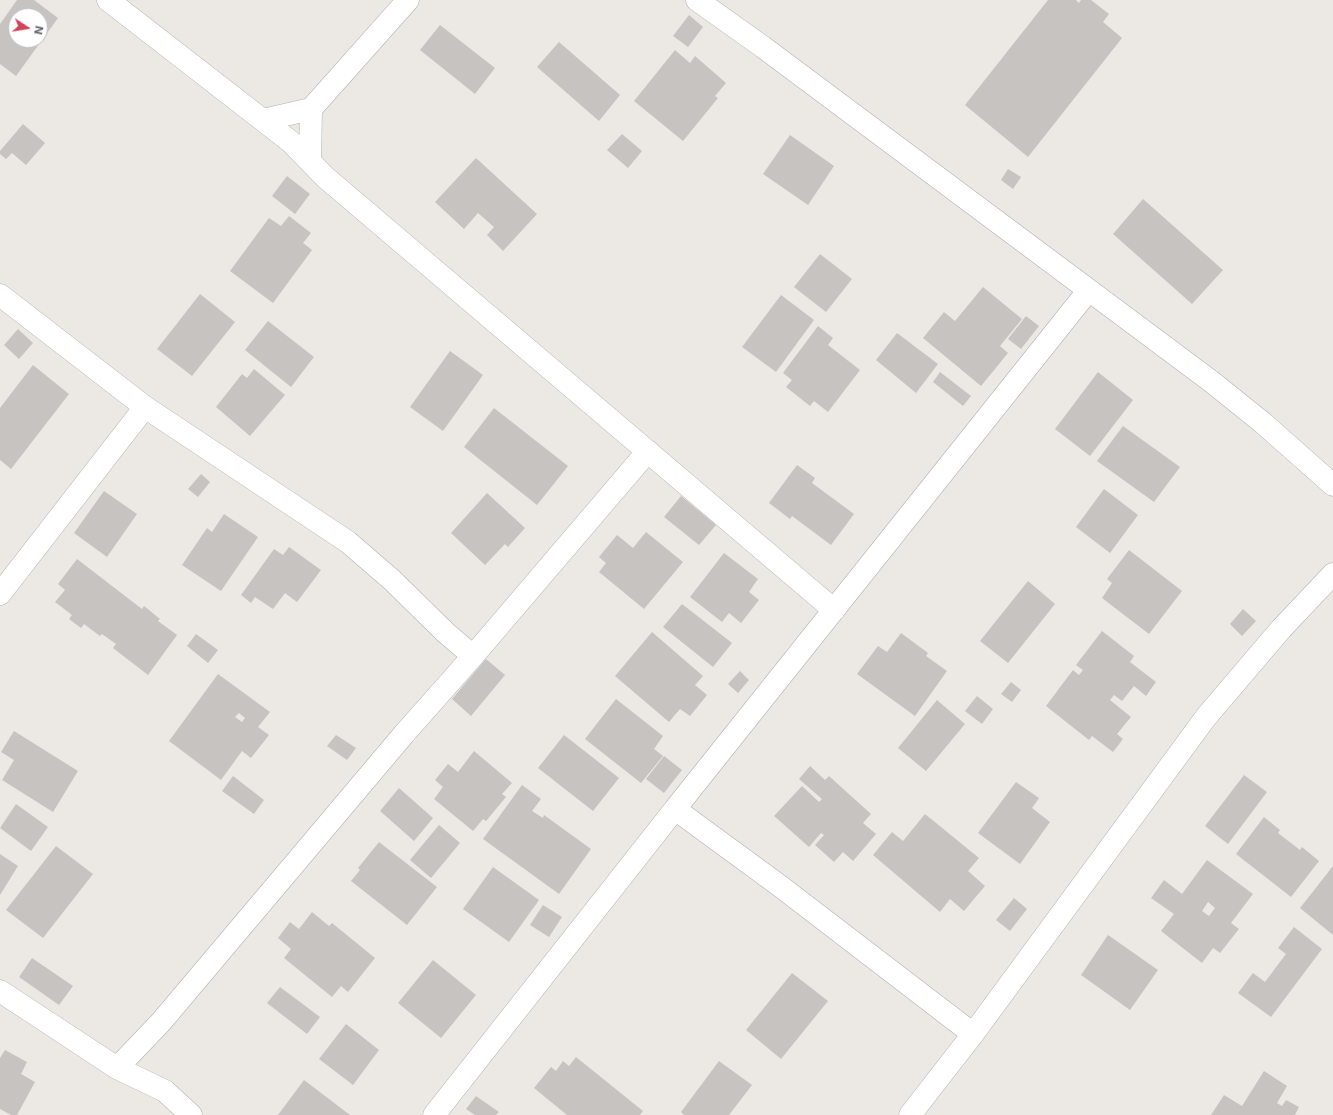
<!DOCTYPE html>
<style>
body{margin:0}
#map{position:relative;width:1333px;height:1115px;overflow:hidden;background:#ece8e3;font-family:Inter,sans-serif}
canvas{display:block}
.north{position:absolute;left:8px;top:8px;width:40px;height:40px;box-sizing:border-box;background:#fff;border:1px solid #bdbfc0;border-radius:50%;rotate:102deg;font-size:11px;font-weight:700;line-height:16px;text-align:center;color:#5b6062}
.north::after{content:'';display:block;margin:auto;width:14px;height:18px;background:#d24357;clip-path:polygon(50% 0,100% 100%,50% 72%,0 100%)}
</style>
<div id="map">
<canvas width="1333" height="1115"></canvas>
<div class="north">N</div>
</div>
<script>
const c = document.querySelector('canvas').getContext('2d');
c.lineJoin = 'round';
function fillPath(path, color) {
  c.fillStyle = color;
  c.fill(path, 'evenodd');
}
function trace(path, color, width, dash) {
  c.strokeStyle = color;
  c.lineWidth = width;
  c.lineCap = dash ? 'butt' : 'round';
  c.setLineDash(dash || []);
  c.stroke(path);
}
const building = new Path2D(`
 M17,0h17l24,18 -42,58 -16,-12v-40zM16,16h24v24h-24z
 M1048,0h28l3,3 2,-3h10l18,14 -6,8 19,16 -94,119 -63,-52z
 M689,15l14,12 -15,20 -15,-11z
 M440,25l55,43 -20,26 -55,-44z
 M559,42l61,53 -21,26 -62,-54z
 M675,50l15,13 5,-7 31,27 -11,13 3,2 -35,43 -49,-40z
 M23,124l22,19 -19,22 -14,-12 -6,6 -6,-5v-3z
 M622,134l20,17 -14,17 -21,-18z
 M790,135l44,31 -26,39 -45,-31z
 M476,158l61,56 -34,37 -16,-16 7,-8 -16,-14 -14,16 -29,-27z
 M1008,169l13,8 -8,12 -12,-9z
 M287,176l23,18 -15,20 -23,-18z
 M1143,199l80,71 -31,34 -79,-70z
 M289,216l22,17 -8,10 9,7 -39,53 -43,-32 39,-53 12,8z
 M820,254l32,25 -26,33 -32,-25z
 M983,287l39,32 -22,27 8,7 -27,33 -58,-48 21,-26 11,9z
 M200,294l35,28 -43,54 -35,-27z
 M781,295l33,25 -38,52 -34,-25z
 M1026,316l13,10 -18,23 -13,-10z
 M268,321l46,36 -23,30 -46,-37z
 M818,326l15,12 -5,7 32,25 -32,42 -14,-11 -4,5 -24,-19 6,-7 -9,-7z
 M18,329l15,14 -14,16 -15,-14z
 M897,333l41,31 -22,29 -40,-33z
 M450,351l33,24 -40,56 -33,-24z
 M33,365l36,29 -58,75 -11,-9v-52z
 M254,369l31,26 -35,41 -34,-29 26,-33 5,4z
 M940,372l31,24 -8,10 -30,-24z
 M1098,372l35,28 -43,56 -35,-27z
 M494,408l74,58 -31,39 -73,-58z
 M1123,426l57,41 -26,35 -57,-41z
 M797,465l18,13 -3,5 42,31 -23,31 -39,-29 -2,3 -21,-16z
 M201,474l9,8 -12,15 -10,-8z
 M1104,489l34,26 -28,38 -34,-26z
 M104,491l33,23 -30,43 -33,-24z
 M487,493l38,35 -17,19 -3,-3 -20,21 -34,-32z
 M681,496l35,29 -17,20 -35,-28z
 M224,514l34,23 -37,54 -39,-26 25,-37 5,4z
 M646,532l37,30 -39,47 -45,-37 7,-9 -7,-6 18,-22 16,13z
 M289,547l32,23 -24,32 -12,-9 -12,16 -18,-12 -4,6 -10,-8 33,-46 9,6z
 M1129,550l53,41 -33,43 -47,-36 10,-15 -5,-4z
 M724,553l34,26 -9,13 10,8 -18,23 -12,-10 -7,9 -32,-25z
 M77,559l65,50 2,-3 16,13 -2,2 19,14 -29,40 -35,-27 3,-4 -14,-10 -2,2 -16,-12 -3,4 -12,-9 3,-4 -17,-13 10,-12 -7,-6z
 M1028,581l27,23 -47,59 -28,-22z
 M682,604l50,39 -19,24 -50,-40z
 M1243,609l13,12 -14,15 -12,-12z
 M1102,631l32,25 -4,6 26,20 -10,14 -12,-10 -12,15 -8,-6 -4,5 21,17 -14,17 6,5 -10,13 -21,-16 -3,4 -43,-34 27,-36 6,5 4,-5 -7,-5z
 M652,632l51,44 -8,9 12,10 -17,21 -10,-7 -11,13 -54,-46z
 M901,633l27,20 -2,3 21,15 -32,45 -58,-42 21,-28 9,6z
 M196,634l22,16 -10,13 -21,-17z
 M486,659l19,16 -34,41 -19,-17z
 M740,671l9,9 -11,13 -10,-9z
 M218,674l52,38 -12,15 11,8 -18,23 -9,-7 -21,29 -52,-39zM239,713l6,5 -3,4 -7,-5z
 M1011,682l10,8 -9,12 -11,-8z
 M977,696l16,13 -11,15 -17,-13z
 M616,699l47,37 -9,13 9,7 -22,27 -56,-44z
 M937,700l28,24 -39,47 -28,-23z
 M14,731l64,40 -25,41 -51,-32 12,-20 -13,-8z
 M336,735l20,13 -9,12 -20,-14z
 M564,735l55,43 -26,33 -55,-43z
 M474,751l38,32 -10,11 4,3 -20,24 -3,-2 -10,12 -39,-32 9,-12 -8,-7 13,-16 10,8z
 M664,756l18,14 -18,23 -18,-14z
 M810,766l15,14 4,-4 42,38 -8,9 13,11 -23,27 -10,-9 -9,10 -19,-17 9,-10 -3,-2 -12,14 -35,-31 28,-30 17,16 3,-3 -23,-20z
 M1244,775l23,17 -39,52 -23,-18z
 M233,776l31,24 -10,14 -32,-23z
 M1016,782l23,16 -7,10 18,14 -30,42 -42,-31z
 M522,785l19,14 -9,12 11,7 1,-3 47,34 -32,45 -76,-55z
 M399,788l34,30 -19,23 -34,-30z
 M16,804l32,23 -17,24 -31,-23z
 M925,814l54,44 -11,13 17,15 -21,25 -14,-12 -10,13 -67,-57 19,-23 11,9z
 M1264,817l16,13 -2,3 22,17 2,-3 17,14 -28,36 -55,-43z
 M439,825l21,18 -29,35 -21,-18z
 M379,842l58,45 -30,38 -56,-44 9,-11 -2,-2z
 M56,846l37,28 -50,64 -37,-28z
 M0,854l18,12 -18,29z
 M1207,860l46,34 -22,29 8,6 -19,24 -7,-5 -11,15 -41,-32 13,-17 -23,-16 13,-18 18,14zM1208,902l7,6 -6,8 -7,-5z
 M1333,866v69l-33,-27z
 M493,867l46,33 -30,42 -46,-33z
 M1014,898l13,11 -17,22 -14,-11z
 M543,905l19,12 -13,20 -19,-12z
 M312,912l17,14 3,-3 43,35 -27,34 -7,-6 -9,11 -48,-39 7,-9 -13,-11 12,-16 9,7z
 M1294,927l28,22 -51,68 -33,-24 15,-20 12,9 21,-28 -8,-6z
 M1108,935l50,35 -28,40 -49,-35z
 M32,958l41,28 -14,19 -40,-28z
 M433,960l43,35 -35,43 -43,-35z
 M792,973l36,28 -47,58 -35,-29z
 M280,987l40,30 -13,17 -40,-31z
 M346,1024l33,26 -26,35 -34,-26z
 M5,1050l22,12 -6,12 14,8 -18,33h-6l-11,-6v-51z
 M576,1057l67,54 -3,4h-73l-33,-27 17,-21 5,4 7,-10 6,5z
 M719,1061l33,24 -23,30h-45l-3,-3z
 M1264,1071l23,15 -10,17 5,3 4,-6 13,7 -4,8h-84l13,-20 18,11z
 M304,1080l46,35h-72z
 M476,1096l23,16 -3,3h-21l-9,-6z`);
const street = new Path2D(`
 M108,0l183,142 34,35 509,433
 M697,0l66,47 449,335 51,41 70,62
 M263,120l48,-11 97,-109
 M310,161l1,-52
 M0,295l145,112 203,135 44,38 54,53 27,23
 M0,594l145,-187
 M675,809l413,-518
 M0,991l117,77 48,23 26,24
 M117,1068l44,-46 243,-288 69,-78 175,-205
 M434,1115l241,-306 105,77 193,148
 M910,1115l63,-81 233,-317 75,-88 52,-55`);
fillPath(building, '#c7c3c0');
trace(street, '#afb2b4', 23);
trace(street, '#fff', 22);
</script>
